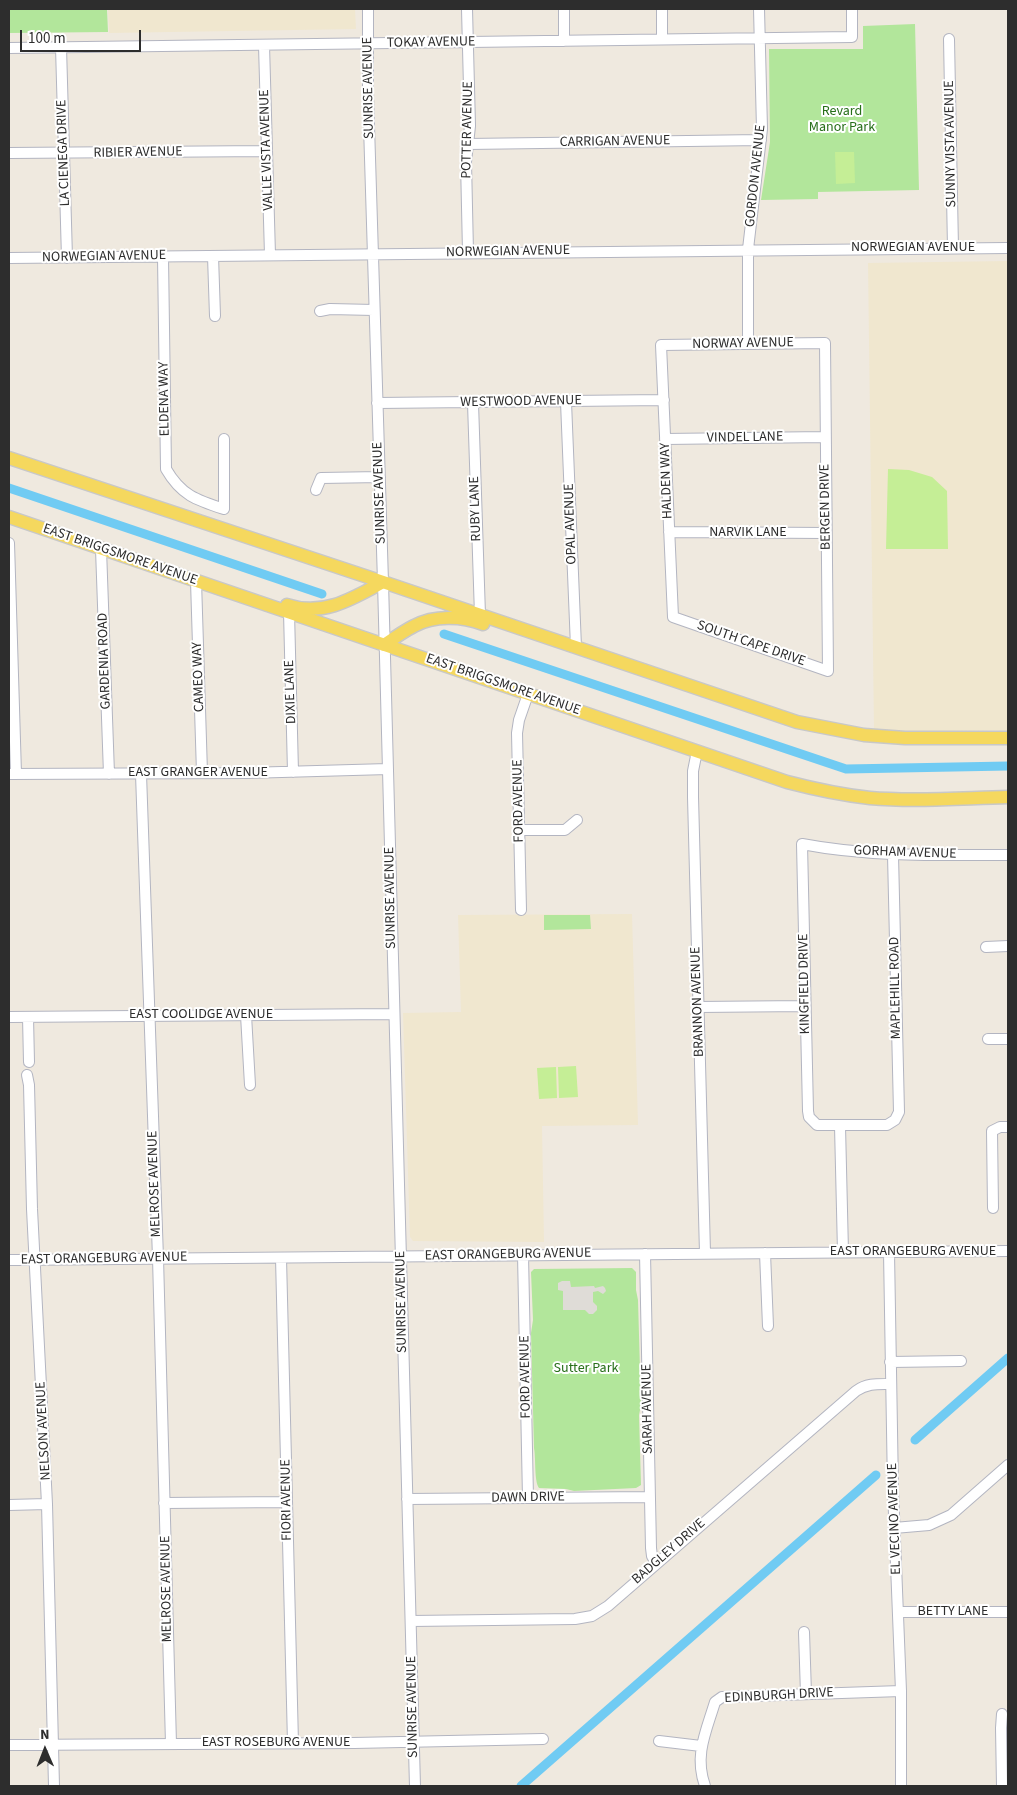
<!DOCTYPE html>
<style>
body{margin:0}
#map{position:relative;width:1017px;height:1795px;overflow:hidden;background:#efe9df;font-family:"Source Sans 3",sans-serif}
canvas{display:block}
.frame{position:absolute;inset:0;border:10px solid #2d2d2d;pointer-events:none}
.north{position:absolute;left:20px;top:1725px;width:50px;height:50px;-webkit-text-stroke:4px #fff;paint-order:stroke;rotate:359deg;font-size:14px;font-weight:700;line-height:20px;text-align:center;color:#2d2d2d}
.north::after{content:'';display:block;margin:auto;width:18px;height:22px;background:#2d2d2d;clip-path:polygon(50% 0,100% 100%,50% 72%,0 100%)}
.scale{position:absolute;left:20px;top:30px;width:121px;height:22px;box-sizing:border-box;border:2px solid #2d2d2d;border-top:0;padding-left:6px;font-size:15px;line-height:18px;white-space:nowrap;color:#2d2d2d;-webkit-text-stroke:4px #fff;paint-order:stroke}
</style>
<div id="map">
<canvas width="1017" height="1795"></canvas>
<div class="frame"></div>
<div class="north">N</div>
<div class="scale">100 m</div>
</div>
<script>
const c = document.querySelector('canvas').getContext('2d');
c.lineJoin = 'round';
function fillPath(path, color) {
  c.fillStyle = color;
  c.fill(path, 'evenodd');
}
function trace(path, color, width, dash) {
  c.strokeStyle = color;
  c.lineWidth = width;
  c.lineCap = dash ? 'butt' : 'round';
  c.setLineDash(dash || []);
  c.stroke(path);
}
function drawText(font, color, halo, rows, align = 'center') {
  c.font = font + ' "Source Sans 3",sans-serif';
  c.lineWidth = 4;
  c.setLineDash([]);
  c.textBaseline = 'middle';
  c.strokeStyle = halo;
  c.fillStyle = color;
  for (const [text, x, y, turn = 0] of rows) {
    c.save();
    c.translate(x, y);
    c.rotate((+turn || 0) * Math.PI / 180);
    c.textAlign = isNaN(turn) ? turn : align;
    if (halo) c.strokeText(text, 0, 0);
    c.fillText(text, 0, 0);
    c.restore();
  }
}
const education = new Path2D(`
 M108,9h247l1,20 -247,4z
 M1008,261v470l-14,-1 -79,2 -41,-3 -6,-466z
 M632,914l6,211 -96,1 2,116 -131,-1 -3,-4 -7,-224 58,-1 -3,-97z`);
const green = new Path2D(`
 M9,9h98l1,23 -99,1z
 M915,24l4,166 -101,2v7l-57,1 9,-58 -1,-93h94v-23z
 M544,915h46l1,14 -47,1z
 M632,1268l4,4v18l2,10 3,105 -2,10 2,70 -5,3 -62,3 -8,-2 -27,-1c-5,-7 -3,-29 -5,-40l-3,-115 2,-13 -2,-48 3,-3z`);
const pitch = new Path2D(`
 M835,152h19l1,31 -19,1z
 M888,469l21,1 23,7 15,14 1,58h-62z
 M576,1066l2,31 -19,1 -1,-31z
 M556,1067l1,31 -18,1 -2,-31z`);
const plaza = new Path2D(`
 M562,1281h8l1,6 23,-1 1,2 8,-2 2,2 1,3 -3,3 -5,-3 -5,1v10l4,4v4l-4,4h-4l-4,-4h-22v-19l-5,-1v-7z`);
const canal = new Path2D(`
 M9,488l313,106
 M444,634l402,135 162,-3
 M915,1440l93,-82
 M521,1786l355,-311`);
const minor = new Path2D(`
 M368,9v84l15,489 32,1204
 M467,9l3,117 -4,36 2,90
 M564,9v32
 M662,9v30
 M949,39l4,209
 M264,45l6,210
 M61,47l6,211
 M9,48l843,-11v-28
 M468,144l293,-4
 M9,153l258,-2
 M213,256l2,60
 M163,257l3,212c15,26 30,31 58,40v-70
 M9,258l999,-10
 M320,311l10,-2 44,1
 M825,343l3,328 -155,-54 -12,-272z
 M748,344v-95l14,-120 -3,-120
 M566,402l10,245
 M377,403l287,-3
 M473,403l7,212
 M665,439l160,-2
 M316,490l5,-12 59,-1
 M669,532l157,1
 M9,543l7,231
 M101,549l8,225
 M196,581l6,192
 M289,612l4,160
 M697,751l-4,20v26l12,456
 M9,774l237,-1 142,-4
 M141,774l17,484 13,486
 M520,830h45l12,-10
 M893,855l6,257 -4,8 -8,5h-70l-8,-8 -1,-6 -6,-267c68,13 137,11 206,11
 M521,910l-4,-177 2,-13 9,-26
 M986,947l22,-1
 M698,1007l107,-1
 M246,1015l4,70
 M9,1017l384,-3
 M28,1017l1,45
 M988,1039h20
 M27,1075l2,10 3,124 15,295 7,282
 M840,1126l3,126
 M993,1208l-1,-77 8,-4h8
 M889,1252l4,237 8,202v95
 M765,1253l3,73
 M645,1254l6,294 1,8 4,7
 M523,1255l5,243
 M281,1258l12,485
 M9,1260l999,-9
 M890,1362l71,-1
 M407,1499l243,-2
 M164,1503l123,-1
 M9,1505l38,-1
 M894,1528l35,-3 22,-10 57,-50
 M898,1612h110
 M411,1621l164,-2 17,-3 16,-10 248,-215c11,-8 22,-7 35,-7
 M804,1632l2,62
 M1002,1714l-1,14 1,58
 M659,1741l42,5
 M9,1745l345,-2 189,-4
 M705,1786c-11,-31 1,-54 10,-84l7,-5 179,-6`);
const major = new Path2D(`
 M9,458l374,124 414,140 67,13 41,3h103
 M9,517l778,265c27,7 55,13 83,16 45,4 93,0 138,-1
 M287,605c36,12 65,-6 96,-23
 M384,645c10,-7 20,-14 30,-19 20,-11 48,-10 69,-2`);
const streetNames = [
 ["TOKAY AVENUE",431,43,-1],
 ["SUNRISE AVENUE",369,88,-91],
 ["POTTER AVENUE",468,130,-89],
 ["CARRIGAN AVENUE",615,142,-1],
 ["SUNNY VISTA AVENUE",951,144,-91],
 ["VALLE VISTA AVENUE",267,150,-92],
 ["LA CIENEGA DRIVE",64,153,-92],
 ["RIBIER AVENUE",138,153,-1],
 ["GORDON AVENUE",756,176,-84],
 ["NORWEGIAN AVENUE",913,248],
 ["NORWEGIAN AVENUE",508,252,-1],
 ["NORWEGIAN AVENUE",104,257,-1],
 ["NORWAY AVENUE",743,344,-1],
 ["ELDENA WAY",165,399,-91],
 ["WESTWOOD AVENUE",521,402,-1],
 ["VINDEL LANE",745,438,-1],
 ["HALDEN WAY",667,481,-92],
 ["SUNRISE AVENUE",380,493,-92],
 ["BERGEN DRIVE",826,507,-91],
 ["RUBY LANE",476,509,-92],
 ["OPAL AVENUE",571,524,-92],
 ["NARVIK LANE",748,533],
 ["EAST BRIGGSMORE AVENUE",120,555,19],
 ["SOUTH CAPE DRIVE",751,644,19],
 ["GARDENIA ROAD",105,661,-92],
 ["CAMEO WAY",199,677,-92],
 ["EAST BRIGGSMORE AVENUE",503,685,19],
 ["DIXIE LANE",291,692,-92],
 ["EAST GRANGER AVENUE",198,773],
 ["FORD AVENUE",519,801,-91],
 ["GORHAM AVENUE",905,853,2],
 ["SUNRISE AVENUE",391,898,-91],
 ["KINGFIELD DRIVE",805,984,-91],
 ["MAPLEHILL ROAD",896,988,-91],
 ["BRANNON AVENUE",698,1002,-92],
 ["EAST COOLIDGE AVENUE",201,1015],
 ["MELROSE AVENUE",155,1184,-92],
 ["EAST ORANGEBURG AVENUE",913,1252],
 ["EAST ORANGEBURG AVENUE",508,1255,-1],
 ["EAST ORANGEBURG AVENUE",104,1259,-1],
 ["SUNRISE AVENUE",402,1302,-91],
 ["FORD AVENUE",526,1377,-91],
 ["SARAH AVENUE",648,1409,-91],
 ["NELSON AVENUE",44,1431,-93],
 ["DAWN DRIVE",528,1498,-1],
 ["FIORI AVENUE",287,1500,-91],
 ["EL VECINO AVENUE",895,1519,-92],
 ["BADGLEY DRIVE",669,1552,-41],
 ["MELROSE AVENUE",167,1589,-91],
 ["BETTY LANE",953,1612],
 ["EDINBURGH DRIVE",779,1696,-3],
 ["SUNRISE AVENUE",413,1707,-91],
 ["EAST ROSEBURG AVENUE",276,1743]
];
const parkNames = [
 ["Revard",842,112],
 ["Manor Park",842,128],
 ["Sutter Park",586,1369]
];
fillPath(education, '#f0e7cf');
fillPath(green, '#b2e69b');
fillPath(pitch, '#c5ee96');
fillPath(plaza, '#dfdcd7');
trace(canal, '#70cbf3', 9);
trace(minor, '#b3b5c1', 12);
trace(major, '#c8c8c8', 15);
trace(minor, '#fff', 10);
trace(major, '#f5d85e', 12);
drawText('14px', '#2d2d2d', '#fff', streetNames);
drawText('14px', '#276f19', '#fff', parkNames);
</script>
